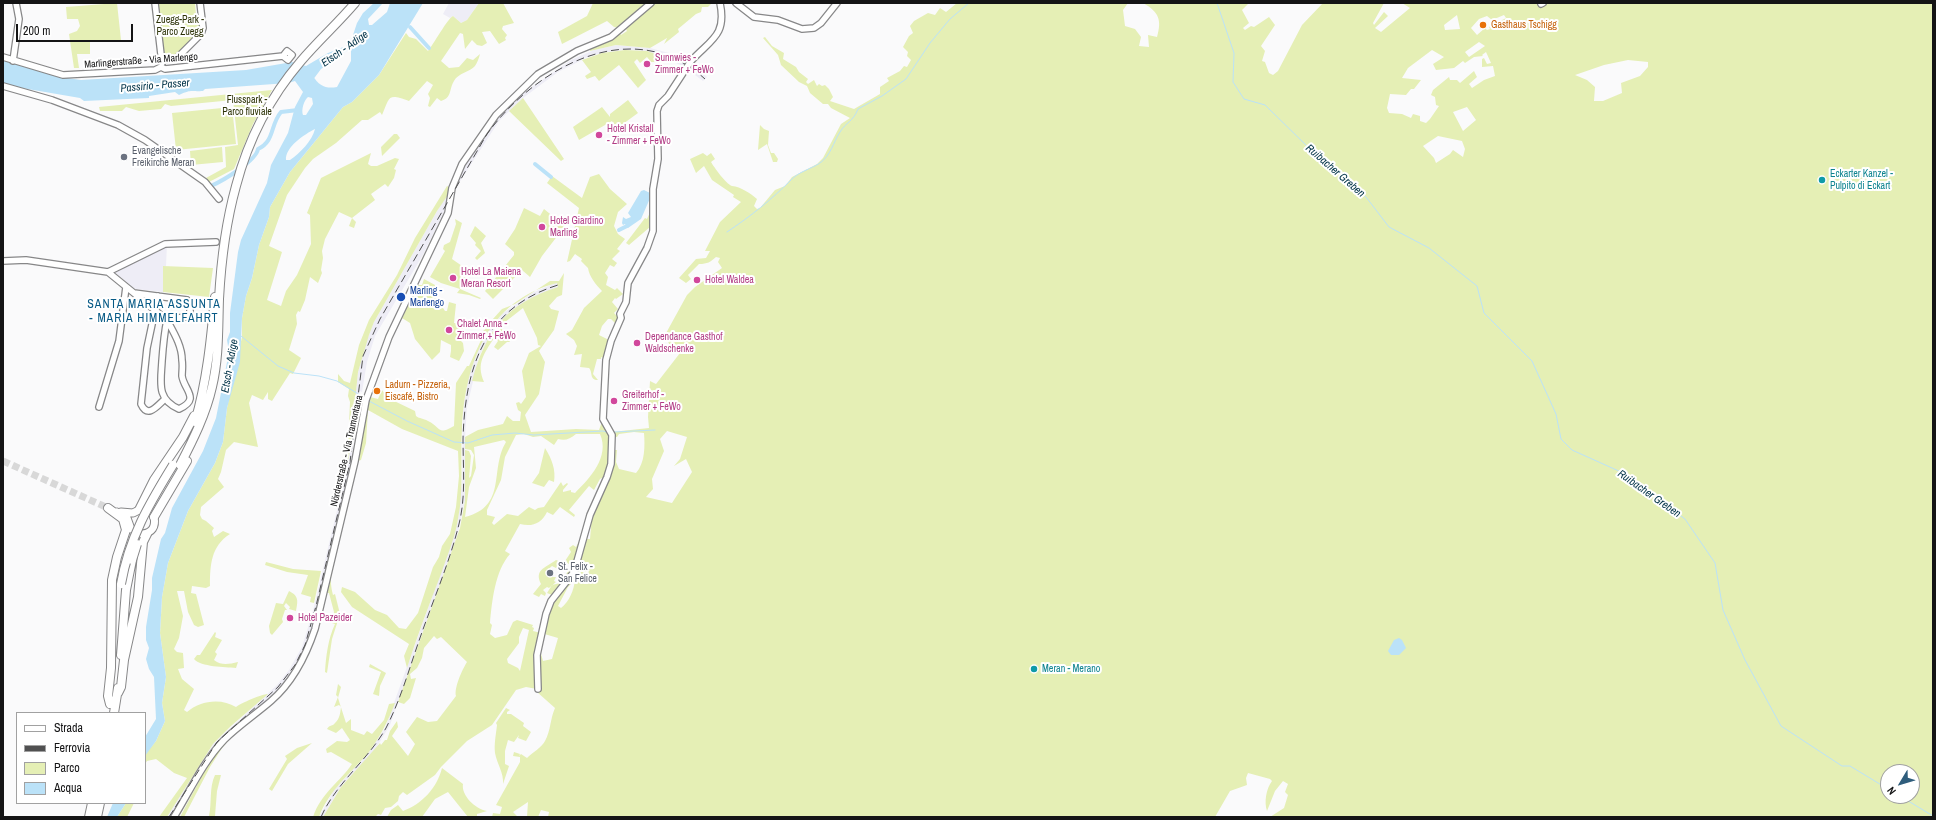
<!DOCTYPE html>
<meta charset="utf-8">
<style>
body{margin:0}
#map{position:relative;width:1936px;height:820px;overflow:hidden;background:#fafafb;font-family:"Archivo Narrow",sans-serif}
canvas{display:block}
.frame{position:absolute;inset:0;border:4px solid #141415;pointer-events:none}
.legend{position:absolute;left:16px;top:712px;width:130px;height:92px;box-sizing:border-box;background:#fff;border:1px solid #a1a1a1;margin:0;padding:5px 7px;list-style:none;font-size:12px;color:#141415}
.legend li{display:flex;align-items:center;gap:8px;height:20px}
.legend b{width:20px;border:1px solid #a1a1a1}
.north{position:absolute;left:1880px;top:764px;width:40px;height:40px;box-sizing:border-box;background:#fff;border:1px solid #a1a1a1;border-radius:50%;rotate:232deg;font-size:11px;font-weight:700;line-height:16px;text-align:center;color:#141415}
.north::after{content:'';display:block;margin:auto;width:14px;height:18px;background:#2f5d7c;clip-path:polygon(50% 0,100% 100%,50% 72%,0 100%)}
.scale{position:absolute;left:16px;top:24px;width:117px;height:18px;box-sizing:border-box;border:2px solid #141415;border-top:0;padding-left:5px;font-size:12px;line-height:14px;white-space:nowrap;color:#141415;-webkit-text-stroke:3px #fff;paint-order:stroke}
</style>
<div id="map">
<canvas width="1936" height="820"></canvas>
<div class="frame"></div>
<ul class="legend">
<li><b style="height:5px;background:#fff"></b>Strada</li>
<li><b style="height:5px;background:#505051"></b>Ferrovia</li>
<li><b style="height:11px;background:#e5efb5"></b>Parco</li>
<li><b style="height:11px;background:#bbe2f8"></b>Acqua</li>
</ul>
<div class="north">N</div>
<div class="scale">200 m</div>
</div>
<script>
const c = document.querySelector('canvas').getContext('2d');
c.lineJoin = 'round';
function fillPath(path, color) {
  c.fillStyle = color;
  c.fill(path, 'evenodd');
}
function trace(path, color, width, dash) {
  c.strokeStyle = color;
  c.lineWidth = width;
  c.lineCap = dash ? 'butt' : 'round';
  c.setLineDash(dash || []);
  c.stroke(path);
}
function drawText(font, color, halo, rows, align = 'center') {
  c.font = font + ' "Archivo Narrow",sans-serif';
  c.lineWidth = 4;
  c.setLineDash([]);
  c.textBaseline = 'middle';
  c.strokeStyle = halo;
  c.fillStyle = color;
  for (const [text, x, y, turn = 0] of rows) {
    c.save();
    c.translate(x, y);
    c.rotate((+turn || 0) * Math.PI / 180);
    c.textAlign = isNaN(turn) ? turn : align;
    if (halo) c.strokeText(text, 0, 0);
    c.fillText(text, 0, 0);
    c.restore();
  }
}
const built = new Path2D(`
 M449,3h30l-12,17 -6,3 -8,-7 -3,2 -7,-4z
 M616,45l34,3 19,5 25,13 13,11 -4,4 -20,-15 -36,-15 -22,-1 -23,3 -14,4 -30,15 -35,26 -24,23 -51,79 -1,5 -23,48 -49,83 -8,26 -5,30 -2,-1 -10,80 -37,154 -10,28 -22,33 -17,17 -29,23 -33,41 -28,45 -4,5h-3l46,-73 64,-59 12,-15 13,-23 11,-36 34,-143 11,-96 7,-27 9,-23 63,-111 36,-59 22,-33 25,-24 51,-35 23,-10z
 M167,244l-1,22h-3v26l-28,-3 -23,-19z
 M557,282l1,5 -29,12 -22,16 -15,18 -13,23 -12,51 -2,30v64l-8,36 -67,188 -15,25 -34,37 -18,30h-4l15,-27 34,-37 17,-25 60,-167 13,-41 4,-43 1,-65 5,-33 9,-27 12,-22 14,-17 29,-20z`);
const green = new Path2D(`
 M117,3l4,37 -31,2v12h-13l2,14h-5l-5,-34 8,-3 3,-5 -2,-7h-11l-1,-12z
 M158,3h37l1,12h3l2,11 -3,8 -16,15 -4,5 -9,3 -5,-3z
 M479,3h24l11,20 -11,3 -1,3 5,6 -2,3 1,2 -7,4 -9,-13 -8,1 5,11 -5,3 -5,-1 -5,-5 -7,9 -2,-15 -3,-1 -19,28 8,7 10,-1 8,-9 6,2 7,-6c-1,4 -3,9 -5,12 -5,6 -17,7 -21,15 -5,8 -2,17 -13,20l-4,-3 -7,9 -2,-1 2,-8 -2,-4 5,-9 -6,-4 -18,20c-22,-8 -19,-4 -27,14l-2,-3 -12,8h-6l-26,23 -23,16 -8,9 -18,27 -18,51 13,6 -15,48 14,6 5,-15 11,-16 14,-31 -1,-29 -3,-2 14,-35 50,-25 -3,11 3,2h6l18,-8 4,1 -5,10 2,1 -2,8 -6,9 -3,-3 -14,10 4,6 -23,18 4,4 -2,6 -5,-2 3,-8 -13,-6 -14,27 -3,12 1,7 -2,12 1,3 -4,10 -8,-6 -5,23 -5,12 -2,-1 -2,4 1,9 -8,26 12,8 -8,16 -3,-1 -18,28 -4,-2v-7l-5,8 -11,-5 -3,8 9,44 -24,-5 -8,8 -5,22 -3,7 6,8 -23,20 -1,8 2,4 4,2 8,7 -2,3 2,6 9,-6 7,3c-19,12 -20,31 -20,52l-4,2 -14,-2 -1,7 5,1 8,31 -6,2 -4,-2 -6,-13 -4,-21h-7l6,25 -4,22 -5,11 3,3 6,1 1,15 -6,1 4,10 12,10 -10,21 3,2c13,-12 35,-14 49,-5 5,-4 26,-13 32,-13l-37,32 -18,18 -46,73h-8l28,-39 -13,-5 -18,-14 -9,2 -2,3 1,-11 10,-12 9,-20 -3,-18 4,-26 -6,-44 2,-36 6,-34 20,-52 27,-48 8,-21 4,-34 15,-71v-19l4,-22 6,-18 7,-33 10,-28 1,-10 20,-35 53,-65 9,-5 27,-27 27,-42 3,4 7,2 12,12c5,-6 20,-33 25,-35l8,7 6,-3z
 M593,3h55l-29,25 -5,-1 -7,-6 -45,23 -4,-12 29,-16z
 M656,3h56l-4,4h-6l-1,5 -5,2 -18,15 1,3 -15,12 3,-6 -17,10 -34,-3 -26,6v-3l30,-15 1,2 6,-4 -1,-2z
 M957,3h171l-5,7 2,16 10,3 6,8 -2,9 10,1 -1,-12 9,2c5,-17 2,-25 -14,-34h106l-7,7 7,13 -6,5 2,2 6,-4 3,1 15,-10 6,8 -14,21 4,5 -3,10 3,1 4,11 4,2 5,-4 24,-46 21,-22h61l-11,20 1,2 10,-13 4,4 -13,12 6,4 29,-24 -8,-5h531v814h-663l14,-9 4,-13 -3,-3 3,-8 -5,-3 -8,10 -8,20c-3,-9 -1,-22 5,-30l-2,-2 -22,-6 -2,5 1,7 -17,6 -15,26h-667l1,-5 -8,-2 -3,7h-11l1,-15 -15,10 5,5h-26l1,-4 7,1 2,-7 -6,-2 24,-43v-5l-7,-1 1,-4 6,2 -1,2 2,-2 6,4c5,-5 15,-11 18,-17 6,-11 5,-22 10,-33l-18,-16v-3l-11,-2 -10,3 -24,35 -25,16 -26,26 -6,8 -28,20 -4,-3 -4,4 -1,5 -7,6 -6,1 -4,7 -3,-1 -3,3h-52l18,-30 39,-44 1,2 4,-5h2l3,-9 7,-10 1,6 -6,9 16,20 7,-12 -9,-12 11,-15 11,5 9,-1 19,-25c-2,-8 6,-26 11,-34l-26,-25 -4,2 -3,-3 -10,12 -2,10 -5,10 -7,6 1,5 5,-1 -6,20 -6,6 -6,-2 62,-174 5,-27v-51l4,1 2,5 -2,22 2,-2 3,-21 -3,-5 -6,-1v-12l13,-7 25,-6 4,-8 6,5h7l1,-9 -3,-2 -2,-7 3,-1 2,2 5,-7 -4,-26 7,-18 12,-7 -3,-1 -1,-7 -14,-30 -23,18 10,16h-3l-9,8 -4,-3 4,-6 -4,-3c-10,16 -18,25 -10,44l-12,-1c14,-51 34,-77 86,-94l-1,-4c-69,17 -92,81 -95,145 -2,31 2,61 -4,91 -3,19 -11,37 -17,55 -12,31 -24,62 -34,94l-3,-12 5,-12 -57,-37 -11,-15 1,-5 13,5 20,18 12,5 12,13 7,1 12,-16 15,-46 6,-10 3,-11 8,-12 6,-27 3,-31 -1,-25 -56,-22 -34,-19 -2,33 -5,17 -4,1 9,-52 4,-12 8,2 4,-9 6,8 27,13 1,5c4,3 7,2 12,5 13,6 9,15 26,5l2,-43 11,-17h2l13,-28 1,-7 9,-7v-4l10,-11 13,-5 35,-23h9l5,-8 -2,22 -5,2 -8,9 2,3 8,2 -5,19 -15,21 6,11 -6,32 -14,21 6,17 45,-3 23,1 4,-11 9,13 37,-4 -1,-11 2,-36 6,3 24,-31 -9,-5 -6,-13 22,-40 8,-8 27,-19 -4,-6 2,-4 -4,-1c-6,5 -8,7 -17,7l-11,11 3,4 -5,4 -7,-5 17,-19 10,-1 4,-7h-5l15,-29 21,-20 -8,-5 1,-2 -22,-15 -8,-14 -8,7 -6,-14 13,-6 4,3 4,-3 4,6 -4,3c3,5 15,22 21,24 9,1 18,7 25,13l-3,7 3,3 3,-1 15,-18 10,-4 7,-9 25,-13 6,-6 18,-34 9,-6 -19,-10 -3,-4h-5l-13,-11 -3,-7 -8,-4 -18,-17 -3,-10 -15,-17 2,-1 7,9 12,7 -1,6 13,8 3,5 9,7 -2,3 2,2 6,-4 3,6 2,-2 3,2 3,-1 4,4 4,8 -3,4 24,8 26,-15v-7l9,-6 -2,-3 13,-7 4,-5 3,1 4,-7 -4,-4 1,-4 -5,-5 6,-11 4,-3 -3,-7 4,-5 14,-8 7,2 5,-7 6,4zM1457,15l3,14 -15,1 -1,-5zM1504,15l2,3 -17,9 1,2 -3,1 -2,-2 -8,7 -6,-7 8,-9 8,-3 5,4zM1479,42l6,4 -16,11 -4,-5zM1432,50l12,7 -11,7 3,6 18,-2 9,-7 2,2 9,-6 9,-1 -1,-1 4,-3 5,11 -4,1 -3,-6 -2,1v8l11,-1 2,10 -11,4 -12,8 -3,-4 8,-7 -3,-6 -14,12 -3,-3h-7l-1,-3 -16,13 -2,5 4,2 1,8 3,1 -9,13 -4,4 -6,-2v-5l-7,-2 -2,4 -9,-4 -13,-1 -2,-5 3,-14 16,1 5,-6h3l7,-9 -19,-2 6,-10zM1628,60l20,2v5l-8,9 -19,7 1,10 -19,8h-9l1,-14 -8,-7 -12,-5 29,-10zM1467,107l9,13 -13,11 -10,-19zM1438,136l24,5 3,8 -2,8 -10,-7 -3,4 -14,9 -2,-5 -11,-12zM667,431l20,6 -7,22 -6,7 12,-7 6,13 -20,31 -26,-6 7,-8 -1,-10 12,-28 -4,-12zM634,432l10,1c1,13 1,30 -8,40l-17,-4 -3,-7 1,-12h-5l2,-13h3l2,-3zM524,434l9,3 8,-1 13,9 4,-6c7,2 12,0 18,-5h24c10,23 -10,44 -25,59l-4,-1v-2l-8,2v-2l5,-6 -1,-1 -4,3 -2,-4 -17,25 -6,1 -3,2 -6,-3 -11,9 -11,-2 -13,11 -2,-2 3,-6 -8,-2v-5l14,-30 4,-23 11,-22zM504,440l2,2c-17,28 2,64 -41,75l4,-30 7,-19 -2,-21zM605,476l-13,39 -2,24h-4l-18,44 17,-52 -9,16 -3,-2 -4,3 2,4 -6,9 5,4 -1,5 -9,13 -8,2 -5,8 5,2 -1,4 -10,34 -8,-2 1,-3 -2,-1 1,-2 -16,-5 -4,2 -6,13 -12,3 -5,-4 2,-9 -2,-2c2,-22 5,-52 20,-69l-5,-3 15,-27c12,3 21,0 27,-12l6,3 7,-8 14,10 1,-2 -6,-5 20,-24 5,4 6,-11zM575,580c-1,10 -6,22 -14,28l-3,-2 10,-19zM523,628l6,2 -9,41 -2,-3 -10,-5 -1,-4 12,-16v-6zM541,633l17,5 -6,21 -9,2 -3,-11zM1888,772h24v24h-24z
 M625,50l22,1 12,4 -3,7h-5l-4,-5 -7,6 -3,-4 -3,3 12,18 -8,8 -19,-23 -20,16 -4,-5 -8,3 -2,-3 6,-4 -9,-12 20,-7z
 M272,90l-19,34 -19,45 -25,13 -3,-4 20,-11 -1,-20 13,-2 -5,-45 -62,6 -6,-2 -4,5 -22,2 -13,-4 -4,4h-22l-1,-4z
 M523,98l41,61 -3,2 -52,-50z
 M628,100l10,13 -22,16 -4,-8 -33,19 -6,-13 29,-20 8,10v-3z
 M232,107l4,37 -60,6 -4,-37z
 M760,125l4,4 5,2 -1,14 3,8h3l4,6 -1,3h-4l-6,-18 -9,6z
 M394,134h3l3,4 -18,18 -1,-9z
 M222,147l1,15 -32,3 -1,-14z
 M599,174l11,15 17,15 -9,8 -4,14 4,8 7,5 -8,10 3,2 -8,8 5,4 -3,4 -4,-2 -5,8 3,4 -2,8 9,5 2,-2 6,6 -7,5 -1,-1 -3,4 6,7 -4,4 5,5 -4,5 -4,-4h-3l-6,7 -3,9 12,6 -5,18 -5,-2v2h-4l-4,15 5,6c-9,0 -5,-8 -9,-12l-9,-1 2,-13 -8,1 3,-9 -3,-6 -8,-6 6,-4 12,-22 18,-17c-6,-6 -13,-15 -14,-23l-7,-7 1,-2 -7,-5 -5,7 -3,1 12,-54 -32,-25 5,-7 30,22 8,-21z
 M447,186l5,3 -15,22 -63,111 -5,13 -11,37 -8,79 -8,37 -1,-4 7,-37 2,-45 -2,-6 1,-7 -11,-7v-8l6,7 6,2 9,-38 10,-25 28,-45 18,-37z
 M524,208l16,8 4,-7 21,17 -23,30 -12,21 -8,-7 -29,29 -8,-8 29,-36v-3l-9,-8 10,-15z
 M651,210l-1,17 -21,18 -3,-2 19,-25 2,1z
 M455,219l7,4 -10,36 13,9 3,4 -8,17 21,9 -1,1 -11,-4 -12,-2 3,-4 -19,-6 -11,-6 15,-26 -2,-2 1,-4 6,-3 6,-18z
 M475,226l11,10 -5,7 4,10 -8,7 -2,-2 6,-7 -6,-6 1,-2 -6,-7z
 M163,266l50,2 -4,29 -46,-5z
 M424,279l11,6 2,25 6,-2 2,3h2l2,-9 7,2 -2,19 10,1 -1,11 -2,6 2,2 1,8 -5,10 -9,-4 1,-6v-6l-10,-5 -1,12 -8,8 -17,-21 -5,-16 -8,-5 16,-33h4z
 M545,448c7,11 11,22 9,34l-5,-2 -5,7 -12,-4 7,-10z
 M556,560l7,3 -5,6 -6,-3 -7,6 7,5h4l-2,4 2,1 -7,6 -2,-1 -4,3 3,3 -1,3 -4,-2 -2,3 -6,-3 8,-10c-7,-14 4,-16 15,-24z
 M266,562l27,7 28,2 -7,32 -4,-1 1,-5 -10,-3 7,-19 -21,-3 -22,-7z
 M330,569l2,3c-2,8 -1,15 1,23l2,-1 5,20 -8,25 -5,34 -2,-1c1,-16 3,-33 10,-48l-3,-1 2,-11 -5,-19h-5z
 M289,591c10,5 9,10 7,20l-7,-2 1,-2 -4,-4 -2,3 3,4h-2l-3,9 1,3 -11,13 -2,-2 -1,-7 7,-23 7,1z
 M215,632l1,1 -1,4 7,3 -7,12 2,2 -3,6c8,6 15,4 24,2l-2,6c-11,-1 -35,-1 -42,-9l3,-4h3z
 M370,664l16,9 -6,13 -1,10 -6,-2 8,-22 -12,-5z
 M338,684l3,3 -3,11 8,25 5,-4v11l13,5 3,-4 5,3 12,-14 5,-16 6,-1c-7,18 -15,34 -26,49 -18,21 -40,38 -50,65h-6c8,-24 27,-35 39,-53l-21,-12 -4,1 -1,-4 11,-8 10,1 3,-2 -8,-12 -6,5 -9,-4c3,-5 5,-2 8,-6 5,-5 5,-9 6,-16l-2,-2 -5,2 4,-10 -2,-2z
 M506,708l4,2 -3,2v2h4l13,9 -1,3 8,6 -5,9 -8,-3 1,-3 -5,7 -6,-2 -3,11v13l4,2 -6,18c1,-11 -6,-20 -8,-31 -1,-9 1,-19 2,-28l-1,-2z
 M237,731l-15,17 -12,19 -26,50h-4l31,-58z
 M312,743l-24,21 -16,27 -3,-2 18,-30 -2,-3 12,-8z
 M442,768l21,16c-2,11 12,25 24,27l-10,3v3h-9l-20,-25 -13,7 -13,18h-35l4,-7 7,-5 5,6c19,-7 34,-23 39,-43z
 M215,775h6l-4,16 -2,25 -2,1 -4,-1c3,-13 0,-29 6,-41z
 M126,803h8l-7,14h-10z`);
const water = new Path2D(`
 M374,3h9l-15,16 1,6h3l15,-13 3,-9h33l-44,72 -27,27 -9,5 -53,65 -20,35 -1,10 -10,28 -7,33 -6,18 -4,22 -2,44 -13,46 -4,34 -8,21 -27,48 -20,52 -6,34 -2,36 6,44 -4,26 3,18 -9,20 -11,15v-19l11,-18 -2,-42 -5,-8 -3,-10 3,-11 -3,-8v-13l6,-37v-12l9,-39 4,-6 7,-25 31,-57 13,-33 13,-66 -2,-12 3,-8v-19l8,-61 3,-12 26,-57 4,-18 17,-32 7,-26 8,-15 -8,-11 -7,2 -83,6 -2,2c-14,1 -10,-2 -24,4l-4,-3 -26,4v2l-65,3 -4,-3 -64,-11 -13,-4v-23l64,18 14,2 165,-10 46,-8 14,4 22,-13 18,-7 6,-8 5,-15 6,-10zM351,49v12l-14,26c-11,2 -18,-1 -24,-11l2,-8 15,-9zM308,97l4,1 1,6 -7,11h-3c-2,-5 1,-15 5,-18zM315,129c-3,12 -15,24 -25,31h-4c-1,-13 19,-26 29,-31z
 M644,190l6,3 1,3 -10,23 -13,9 -3,-4 -2,1 -1,-2 1,-6 3,2 5,-2 -3,-4 13,-22z
 M1399,638l3,2 4,8 -7,7h-8l-3,-4 6,-11z
 M113,803h13l-9,14h-10z`);
const stream = new Path2D(`
 M1217,3l17,50 -1,29 11,17 21,6 47,46 54,46 23,30 40,21 48,38 7,27 48,48 24,53 5,25 11,11 49,22 64,47 30,44 8,47 22,50 36,66 61,40h8l38,23
 M727,232c24,-16 44,-32 64,-52 7,-8 20,-11 29,-17 11,-8 13,-20 20,-31 6,-10 13,-10 18,-23l24,-13 24,-17 24,-36 20,-24 19,-16
 M241,336l37,30 16,7 25,3 18,5 28,17
 M369,401l38,20 47,21 14,1 24,-8 23,-2 19,2 69,-4 6,2
 M614,432l41,-2
 M1900,796l33,20`);
const canal = new Path2D(`
 M410,27l19,21
 M535,164l16,13
 M211,186c13,-6 45,-25 47,-37 17,-8 12,-24 23,-37l17,-2
 M619,230l8,-4`);
const river = new Path2D(`
 M310,78l9,-12 15,-10`);
const majorTunnel = new Path2D(`
 M3,461l105,47`);
const minor = new Path2D(`
 M155,3l7,60
 M736,3l18,14 24,3 24,9 12,-1 7,-5 16,-20
 M1541,4l2,-1
 M3,57l60,18 92,-5 6,-3
 M162,60l15,-2 24,-24 2,-6 -3,-25
 M13,61l6,-42 -3,-16
 M691,61c19,-21 36,-25 29,-58
 M161,67l4,2 118,-13 5,4 4,-5 -5,-4 -4,5
 M3,86l49,14 66,25 27,15 60,42 14,17
 M3,261l23,-1 82,12 59,48 23,-4v-13l-3,-3 -53,-7
 M108,272l57,-28 51,-2
 M158,296l-11,52 -6,56c7,15 16,2 24,-5
 M167,320c7,13 15,26 15,40 1,6 0,11 0,16 2,14 19,23 -3,33 -23,-10 -18,-27 -17,-48 1,-14 2,-27 5,-41z
 M99,407l20,-66 7,-54
 M538,689l-1,-34 9,-41 5,-13 23,-29 16,-57 17,-38 4,-13 1,-29 -9,-16 3,-59 5,-19 10,-23 -1,-4 6,-12 2,-19 19,-35 6,-17v-42l5,-30 -1,-48 2,-6 9,-9 17,-26
 M174,817c16,-26 29,-55 50,-77 14,-14 32,-26 47,-39 22,-19 35,-45 44,-72l40,-168 11,-61 23,-63 59,-124 4,-25 10,-24 34,-49 42,-41 39,-23 34,-14 40,-34`);
const major = new Path2D(`
 M117,512l10,6 4,11
 M121,512l12,1 6,-3
 M142,534c10,-1 14,-7 12,-17`);
const highway = new Path2D(`
 M195,422c12,-41 16,-82 20,-125
 M180,465c13,-25 26,-51 32,-78 7,-29 6,-58 7,-88 2,-37 7,-77 17,-113 12,-46 35,-90 65,-125 17,-20 37,-38 54,-58
 M108,508l15,11 3,11 -9,27 -5,23 -1,88 -3,28 2,8
 M139,510l15,-30 29,-43 11,-21
 M154,517l33,-56
 M121,655l5,-65 6,-30
 M118,693l3,-6 3,-27 14,-63 5,-55 4,-8
 M114,713l4,-25
 M89,817l3,-14
 M97,817l3,-14`);
const rail = new Path2D(`
 M169,817l48,-75 61,-55 17,-22 10,-20 11,-39 34,-144 13,-106 17,-37 107,-185c49,-67 146,-121 218,-55
 M321,817c15,-34 47,-57 65,-89 15,-29 24,-62 35,-93 13,-37 29,-74 38,-111 7,-28 4,-56 4,-85 2,-71 21,-131 95,-154`);
const minorBridge = new Path2D(`
 M685,70l6,-9`);
const highwayBridge = new Path2D(`
 M132,560l5,-16
 M121,584c8,-46 28,-80 52,-119`);
const markers = [
 [1483,25,4,"#e8710a"],
 [647,64,4,"#d1479c"],
 [599,135,4,"#d1479c"],
 [124,157,4,"#6b7280"],
 [1822,180,4,"#0f9aa8"],
 [542,227,4,"#d1479c"],
 [453,278,4,"#d1479c"],
 [697,280,4,"#d1479c"],
 [401,297,5,"#1a4fb4"],
 [449,330,4,"#d1479c"],
 [637,343,4,"#d1479c"],
 [377,391,4,"#e8710a"],
 [614,401,4,"#d1479c"],
 [550,573,4,"#6b7280"],
 [290,618,4,"#d1479c"],
 [1034,669,4,"#0f9aa8"]
];
const parkNames = [
 ["Zuegg-Park -",180,20],
 ["Parco Zuegg",180,32],
 ["Flusspark -",247,100],
 ["Parco fluviale",247,112]
];
const foodNames = [
 ["Gasthaus Tschigg",1491,25],
 ["Ladurn - Pizzeria,",385,385],
 ["Eiscafé, Bistro",385,397]
];
const hotelNames = [
 ["Sunnwies -",655,58],
 ["Zimmer + FeWo",655,70],
 ["Hotel Kristall",607,129],
 ["- Zimmer + FeWo",607,141],
 ["Hotel Giardino",550,221],
 ["Marling",550,233],
 ["Hotel La Maiena",461,272],
 ["Meran Resort",461,284],
 ["Hotel Waldea",705,280],
 ["Chalet Anna -",457,324],
 ["Zimmer + FeWo",457,336],
 ["Dependance Gasthof",645,337],
 ["Waldschenke",645,349],
 ["Greiterhof -",622,395],
 ["Zimmer + FeWo",622,407],
 ["Hotel Pazeider",298,618]
];
const streetNames = [
 ["Marlingerstraße - Via Marlengo",141,61,-4],
 ["Nörderstraße - Via Tramontana",347,451,-77]
];
const worshipNames = [
 ["Evangelische",132,151],
 ["Freikirche Meran",132,163],
 ["St. Felix -",558,567],
 ["San Felice",558,579]
];
const cultureNames = [
 ["Eckarter Kanzel -",1830,174],
 ["Pulpito di Eckart",1830,186],
 ["Meran - Merano",1042,669]
];
const transitNames = [
 ["Marling -",410,291],
 ["Marlengo",410,303]
];
const waterNames = [
 ["Etsch - Adige",345,49,-35],
 ["Passirio - Passer",155,86,-5],
 ["Ruibacher Greben",1335,171,41],
 ["Etsch - Adige",230,366,-80],
 ["Ruibacher Greben",1649,494,35]
];
const quarterNames = [
 ["SANTA MARIA ASSUNTA",154,305],
 ["- MARIA HIMMELFAHRT",154,319]
];
fillPath(built, '#eeedf6');
fillPath(green, '#e5efb5');
fillPath(water, '#bbe2f8');
trace(stream, '#bbe2f8', 1);
trace(canal, '#bbe2f8', 4);
trace(river, '#bbe2f8', 7);
trace(majorTunnel, '#d8d8d8', 7, [7, 3.5]);
trace(minor, '#878788', 8);
trace(major, '#878788', 9);
trace(highway, '#878788', 10);
trace(minor, '#fff', 5.5);
trace(major, '#fff', 7);
trace(highway, '#fff', 8);
trace(rail, '#505051', 1, [8, 4]);
trace(minorBridge, '#878788', 8, []);
trace(highwayBridge, '#878788', 10, []);
trace(minorBridge, '#fff', 5.5);
trace(highwayBridge, '#fff', 8);
for (const [x, y, r, color] of markers) {
  const dot = new Path2D();
  dot.arc(x, y, r, 0, 2 * Math.PI);
  c.fillStyle = color;
  c.fill(dot);
  trace(dot, '#fff', 1.5);
}
drawText('10px', '#2b3105', '#fff', parkNames);
drawText('10px', '#c56008', '#fff', foodNames, 'left');
drawText('10px', '#b23c85', '#fff', hotelNames, 'left');
drawText('10px', '#141415', '#fff', streetNames);
drawText('10px', '#5b616d', '#fff', worshipNames, 'left');
drawText('10px', '#0d838f', '#fff', cultureNames, 'left');
drawText('10px', '#164399', '#fff', transitNames, 'left');
drawText('italic 11px', '#003247', '#fff', waterNames);
c.letterSpacing = '1px';
drawText('12px', '#065985', '#fff', quarterNames);
c.letterSpacing = '0px';
</script>
